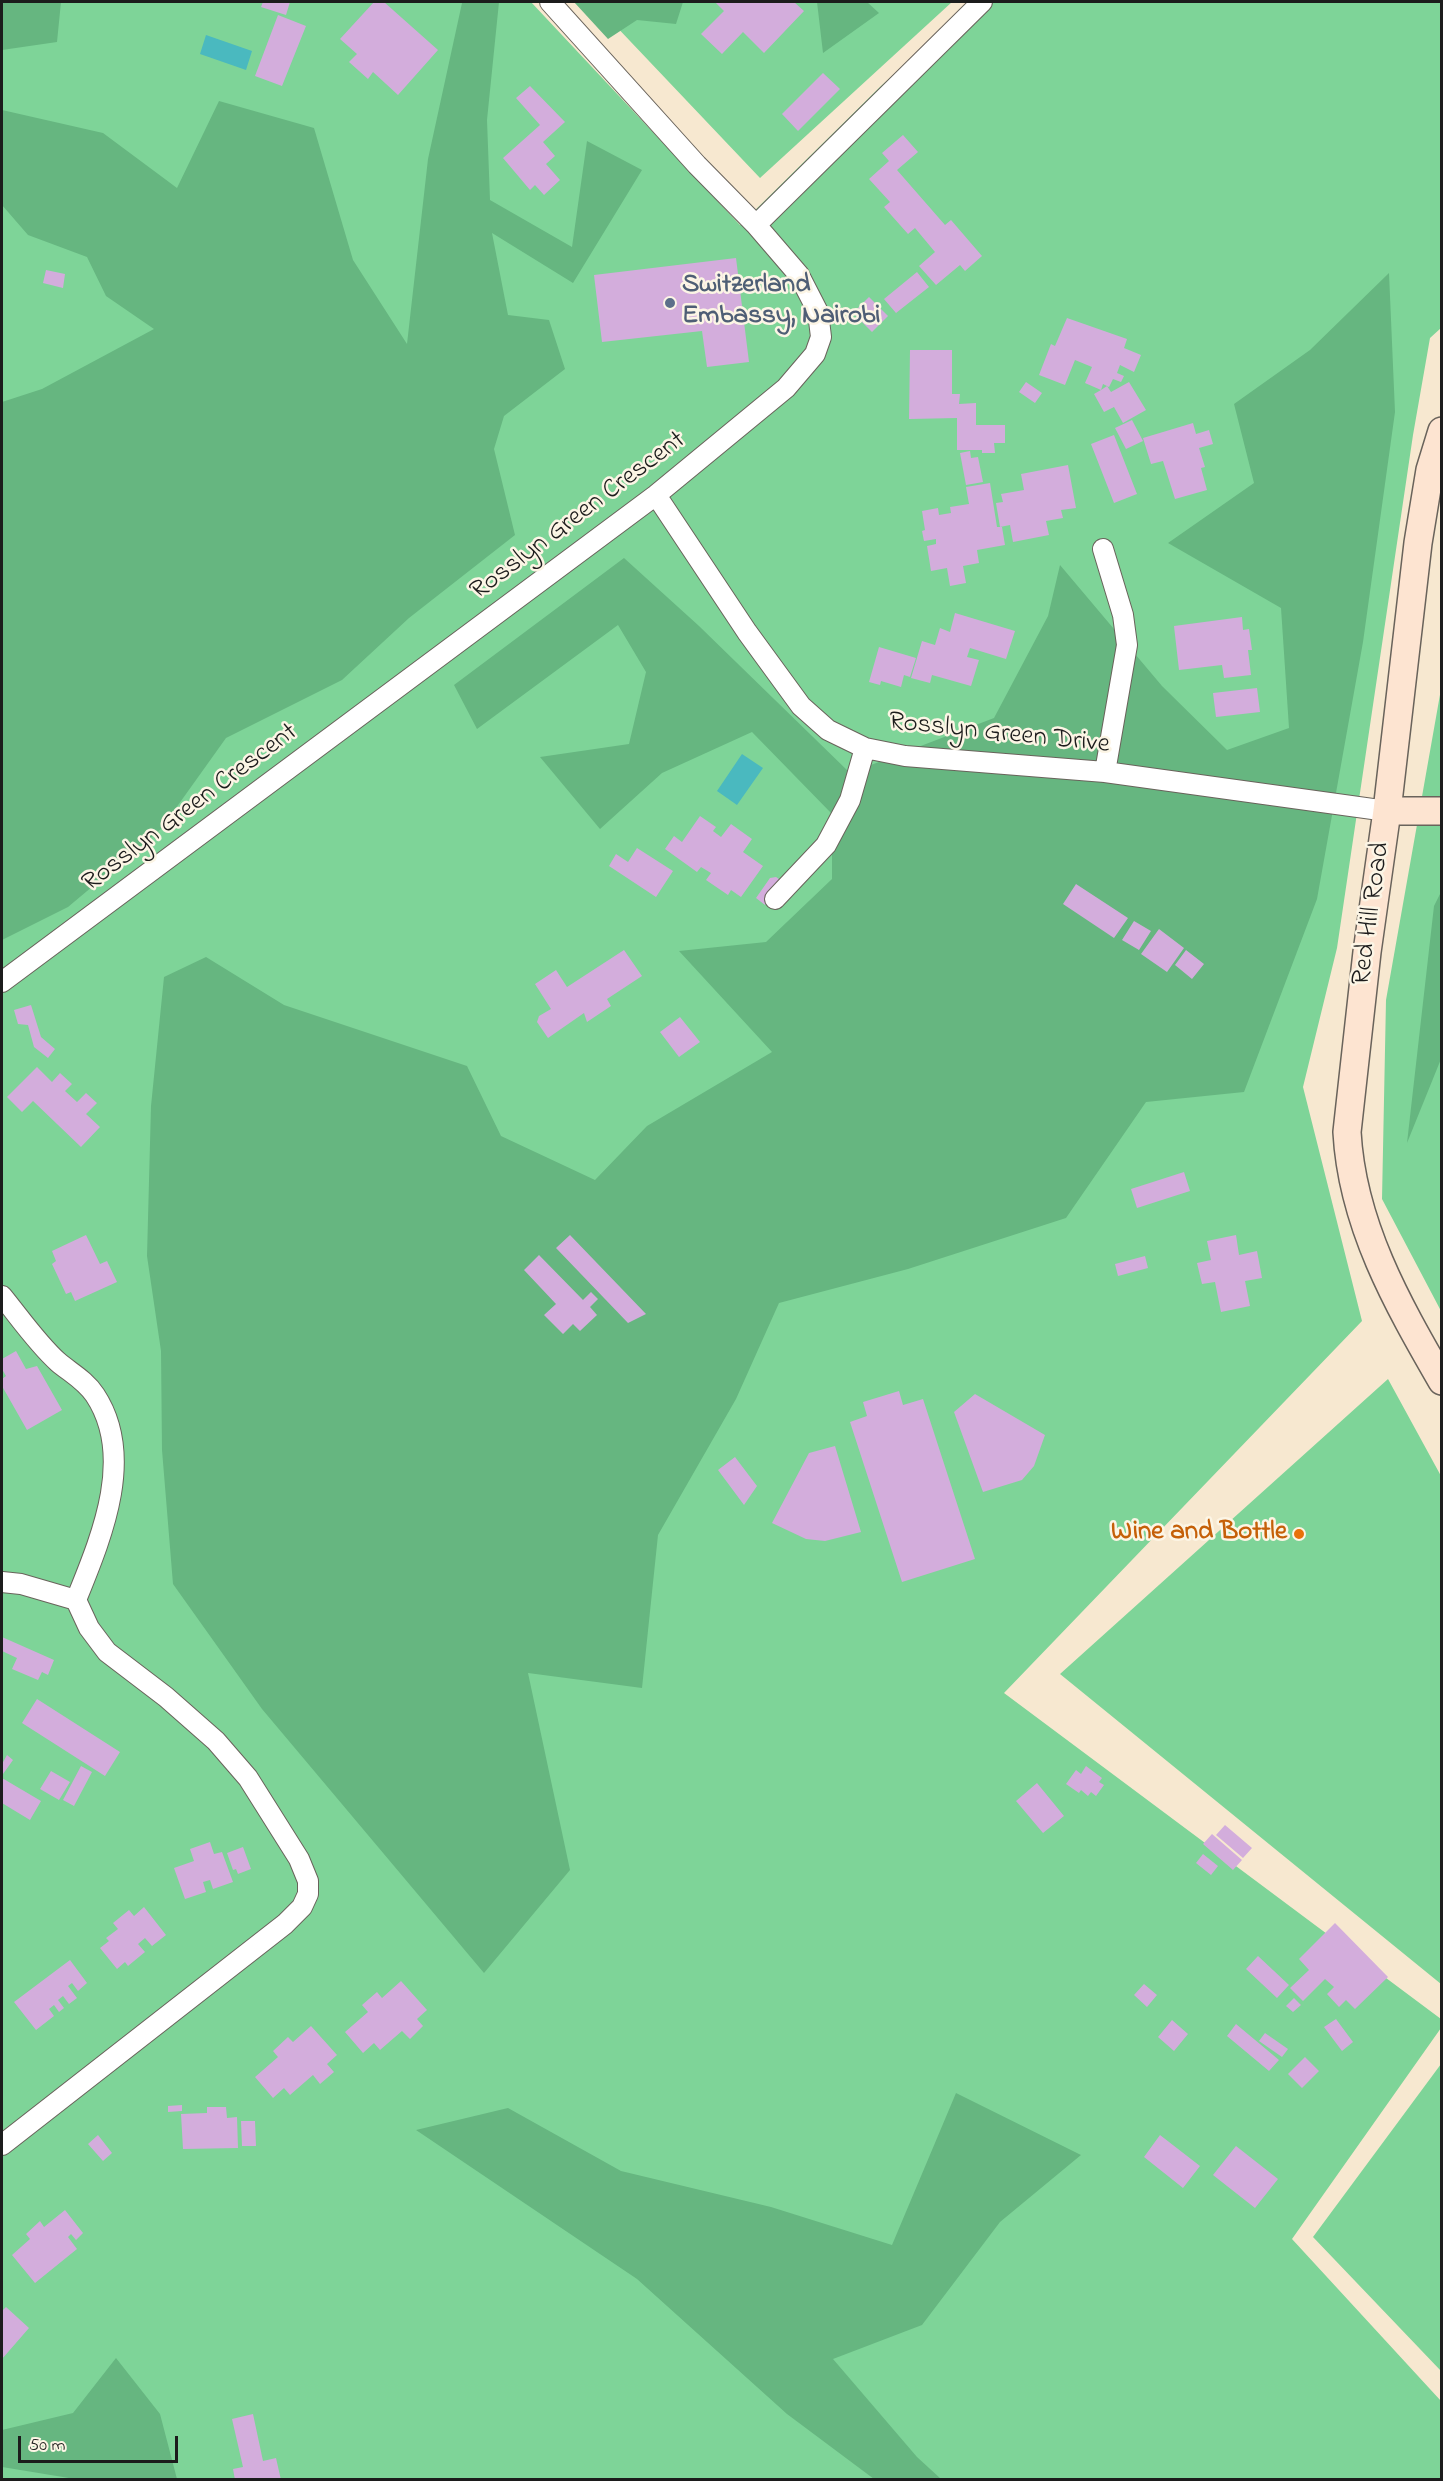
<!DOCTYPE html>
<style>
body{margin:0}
#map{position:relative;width:1443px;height:2481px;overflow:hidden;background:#f7e8d0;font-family:"Indie Flower",sans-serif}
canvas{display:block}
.frame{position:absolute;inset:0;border:3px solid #1c1c1c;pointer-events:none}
.scale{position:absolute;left:18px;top:2436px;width:160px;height:27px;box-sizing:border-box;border:3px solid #1c1c1c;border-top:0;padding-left:8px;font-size:18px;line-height:21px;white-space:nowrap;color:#1c1c1c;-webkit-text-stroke:4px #fcf5e5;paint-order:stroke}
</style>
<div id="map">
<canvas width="1443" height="2481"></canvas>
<div class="frame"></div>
<div class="scale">50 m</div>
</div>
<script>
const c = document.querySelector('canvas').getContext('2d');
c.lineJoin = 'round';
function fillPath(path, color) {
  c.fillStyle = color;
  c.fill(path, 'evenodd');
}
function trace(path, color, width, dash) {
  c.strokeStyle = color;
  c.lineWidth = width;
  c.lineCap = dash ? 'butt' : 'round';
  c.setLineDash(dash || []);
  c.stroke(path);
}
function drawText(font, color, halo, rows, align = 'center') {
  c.font = font + ' "Indie Flower",sans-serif';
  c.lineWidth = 5;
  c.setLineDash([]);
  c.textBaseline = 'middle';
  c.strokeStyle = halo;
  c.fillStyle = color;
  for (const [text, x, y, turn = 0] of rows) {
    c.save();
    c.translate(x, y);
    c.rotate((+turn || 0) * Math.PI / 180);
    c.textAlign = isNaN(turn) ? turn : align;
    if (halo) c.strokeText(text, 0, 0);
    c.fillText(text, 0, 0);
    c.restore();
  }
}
const green = new Path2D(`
 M2,2h529l209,223 141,-139 93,-84h467v326l-11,10 -17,97 -76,513 -34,139 59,234 -358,372 437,326v9l-149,211 149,162v78l-1439,1z
 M593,2h359l-192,176z
 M1441,689v622l-59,-112 4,-199z
 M1388,1379l53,97v508l-381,-310z
 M1441,2064v307l-128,-134z`);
const forest = new Path2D(`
 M2,2h59l-4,40 -55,8z
 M469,2h30l-12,118 3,80 82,47 15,-106 55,29 -69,113 -81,-50 16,82 41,5 16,49 -61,47 -10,33 21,86 -106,83 -67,62 -116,58 -65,91 -93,78 -66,33v-538l40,-13 112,-60 -48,-33 -19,-39 -59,-22 -26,-30v-95l101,23 74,55 42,-87 95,27 39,132 54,84 21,-185 34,-156z
 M574,2h109l-7,22 -39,-4 -29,19z
 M817,2h50l12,11 -56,40z
 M1389,273l6,139 -32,230 -46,257 -73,193 -98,10 -80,116 -158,51 -129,34 -43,96 -78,136 -16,153 -114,-15 42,197 -86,103 -222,-264 -89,-125 -11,-134 -1,-99 -14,-95 4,-150 13,-129 42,-20 78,48 183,61 34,70 94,44 52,-54 125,-74 -93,-101 87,-9 66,-63v-65l-80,-82 -90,41 -62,56 -60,-72 89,-13 17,-72 -28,-47 -141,104 -23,-44 170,-127 75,68 151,147 144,-55 54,-102 12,-51 102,121 65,64 62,-22 -8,-120 -113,-65 86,-60 -20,-79 76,-54z
 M1441,892v167l-34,84 27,-237z
 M956,2093l125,62 -81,67 -78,103 -89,34 84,98 24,22h-67l-87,-65 -150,-135 -221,-149 92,-22 113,63 150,36 121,38z
 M116,2358l44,56 17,65h-102l-73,-12v-37l71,-17z`);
const water = new Path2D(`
 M206,35l46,16 -6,19 -46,-16z
 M742,754l21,14 -26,37 -20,-14z`);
const building = new Path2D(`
 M263,2h27l-4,13 -25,-8z
 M374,2h10l54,48 -40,45 -25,-23 -5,7 -19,-17 8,-8 -17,-15z
 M715,2h79l10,9 -40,42 -21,-21 -21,22 -21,-20 23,-23z
 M278,15l28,11 -24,60 -27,-10z
 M823,73l17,16 -42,42 -16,-17z
 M530,86l35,36 -22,20 12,14 -9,8 14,16 -16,15 -9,-10 -5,5 -27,-32 37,-33 -24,-27z
 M903,135l15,17 -21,18 48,55 6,-5 31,36 -17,15 -5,-6 -24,20 -17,-19 16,-14 -20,-24 -7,6 -24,-27 6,-5 -21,-23 20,-18 -7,-8z
 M736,258l13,104 -42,5 -5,-36 -100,11 -8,-67z
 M46,270l19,4 -2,14 -20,-5z
 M917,272l12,15 -33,26 -12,-14z
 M869,297l19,19 -16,16 -19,-19z
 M1067,318l60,21 -3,9 17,7 -7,17 -14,-7 -3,8 7,3 -3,6 -8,-3 -4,8 -6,-3 -2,6 6,-4 4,6 18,-10 17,28 -23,13 -9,-16 -10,5 -10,-18 7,-4 -16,-7 7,-16 -17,-7 -10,25 -26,-10 12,-31 4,2z
 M910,350h42v44h8l-1,10 17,-1v22h29v18h-11l1,10h-13v-3h-25v-32l-48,1z
 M1026,382l16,11 -7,10 -16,-11z
 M1132,420l11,21 -17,8 -11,-21z
 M1193,423l3,11 13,-4 4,14 -14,4 6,19 -4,1 6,22 -32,9 -12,-38 -12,3 -8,-26z
 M1114,435l23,59 -23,9 -23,-59z
 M970,451l1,7 7,-1 5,25 -17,3 -6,-32z
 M1068,465l8,43 -15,2 2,8 -17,3 3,14 -36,7 -3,-17 -10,2 -4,-24 7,-1 -2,-8 23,-4 -3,-16z
 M990,483l7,44h5l3,18 -28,5 2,13 -16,3 3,17 -16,3 -3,-18 -16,3 -4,-25 9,-2v-5l-12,2 -2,-10 3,-1 -3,-19 16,-3 1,7 12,-2 -1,-6 19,-3 -3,-17z
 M955,613l60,18 -9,28 -36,-11 -3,9 12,3 -8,26 -39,-11 -2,8 -19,-5 11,-37 13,4 5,-17 10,4z
 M1242,617l1,13 6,-1 3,21h-4l3,25 -27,3 -2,-13 -43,5 -5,-44z
 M879,647l37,11 -6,19 -6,-2 -3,12 -20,-6 -1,4 -11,-3z
 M1257,688l3,24 -44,5 -3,-24z
 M700,816l16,11 -3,4 8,6 10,-13 21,15 -9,13 20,14 -22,31 -10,-7 -3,5 -22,-15 5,-7 -10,-6 -4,5 -32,-23 9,-13 8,6z
 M637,848l36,23 -17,26 -47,-31 7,-12 12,8z
 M776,877l6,4 -17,24 -9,-7 14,-20z
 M1076,884l52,34 -14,20 -51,-34z
 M1134,921l17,10 -12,19 -17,-10z
 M1159,929l25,19 -17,24 -26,-18z
 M624,950l18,26 -35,23 4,7 -24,16 -3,-9 -36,25 -11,-16 2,-6 12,-7 -16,-25 21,-14 11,17z
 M1186,950l18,14 -12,15 -17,-14z
 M31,1005l10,32 14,12 -7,9 -14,-11 -6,-22 -10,-1 -4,-14z
 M680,1017l20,25 -21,15 -19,-25z
 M37,1067l15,15 8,-9 12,11 -7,7 12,11 9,-9 11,10 -11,11 14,13 -19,20 -48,-46 -11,11 -15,-15z
 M1184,1172l6,19 -53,17 -6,-19z
 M86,1235l14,29 7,-3 10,21 -42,19 -4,-9 -5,2 -14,-30 4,-3 -4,-10z
 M570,1235l76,79 -18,9 -72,-75z
 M1236,1235l3,20 18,-4 5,27 -17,3 5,25 -29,6 -6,-30 -13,2 -5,-21 14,-3 -4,-19z
 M539,1255l44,45 8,-8 7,7 -8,8 7,8 -17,16 -7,-7 -10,10 -19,-19 12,-11 -32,-34z
 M1145,1256l3,12 -30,8 -3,-12z
 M16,1351l10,18 11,-3 25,44 -35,20 -25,-44v-7l4,-3 -4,-7v-10z
 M899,1391l4,14 20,-6 52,160 -73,23 -52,-160 17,-6 -4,-14z
 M975,1394l70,41 -11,31 -12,14 -39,12 -29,-80z
 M835,1446l26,86 -36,9 -19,-2 -34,-16 37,-70z
 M735,1457l22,29 -13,19 -26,-35z
 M2,1637l52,23 -6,15 -6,-3 -4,8 -26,-11 5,-11 -15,-7z
 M37,1699l83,53 -15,24 -83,-53z
 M7,1755l6,5 -10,14 -1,-10z
 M81,1766l11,6 -18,34 -11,-6z
 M1086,1766l16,12 -3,4 5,3 -8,11 -5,-4 -3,4 -7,-6 -2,3 -13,-9 10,-14 5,4z
 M51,1771l19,11 -11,18 -19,-11z
 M2,1778l39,23 -11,19 -28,-17z
 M1037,1783l27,33 -21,17 -27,-32z
 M1225,1825l27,23 -9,10 -27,-23z
 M1212,1834l30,26 -9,10 -30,-26z
 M210,1842l4,12 8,-2 11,30 -20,7 -3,-9 -7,2 3,10 -21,7 -11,-31 20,-7 -4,-12z
 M243,1847l8,22 -13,5 -2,-5 -3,1 -6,-17z
 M1203,1854l15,12 -7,9 -15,-12z
 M144,1907l22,28 -14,11 -7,-8 -7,6 7,8 -17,14 -3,-4 -8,7 -17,-21 9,-7 -3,-3 12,-9 -5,-6 16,-13 5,6z
 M1335,1923l53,54 -33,32 -9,-9 -7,7 -12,-13 7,-7 -9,-8 -22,22 -13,-13 19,-18 -10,-11z
 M1258,1956l31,29 -12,13 -31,-29z
 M70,1960l17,23 -9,8 -6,-8 -4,3 9,12 -8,6 -6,-8 -5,4 6,8 -5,4 -5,-7 -5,4 5,7 -18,14 -22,-28z
 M401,1981l26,29 -10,9 6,7 -13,13 -8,-8 -22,19 -6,-7 -11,10 -18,-21 23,-20 -6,-7 15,-13 5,6z
 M1144,1984l13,11 -10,12 -13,-12z
 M1294,1998l7,7 -8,7 -7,-6z
 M1336,2019l17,23 -11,9 -18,-24z
 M1172,2020l16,14 -14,17 -16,-14z
 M1236,2024l43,36 -10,11 -42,-35z
 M311,2026l26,29 -10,9 7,8 -14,12 -7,-9 -23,20 -6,-7 -11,10 -18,-21 23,-20 -5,-6 15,-14 5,5z
 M1265,2033l23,16 -6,8 -23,-16z
 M1305,2057l14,14 -17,17 -14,-14z
 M182,2105v6l-14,1v-6z
 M207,2107h19l1,11 10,-1 1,31 -55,1 -2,-35 26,-1z
 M241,2121h14l1,25h-14z
 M98,2135l14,18 -9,8 -15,-17z
 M1160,2135l40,31 -17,22 -39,-31z
 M1236,2146l42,33 -23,29 -42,-33z
 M65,2210l18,23 -7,7 -5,-6 -3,3 9,12 -42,34 -23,-28 18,-16 -4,-5 14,-13 4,6z
 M6,2307l23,21 -27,31v-48z
 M253,2414l10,47 13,-3 5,22h-46l-2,-11 10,-2 -11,-48z`);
const street = new Path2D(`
 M756,225l226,-223
 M656,495l91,137 54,74 27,24 37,18 40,8 200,16 282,39
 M1103,549l20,66 4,30 -22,127
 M775,899l51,-54 24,-45 15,-52
 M2,982l654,-487 130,-107 29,-34 6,-17 -3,-25 -19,-37 -43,-50 -59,-60 -147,-163
 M2,1296c18,22 35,47 56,66 13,11 27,18 37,33 41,62 6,143 -19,205l13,28 18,24 59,45 50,44 32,37 51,81 9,22v13l-6,13 -17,17 -283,221
 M2,1582l19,2 55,16`);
const secondary = new Path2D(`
 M1442,431l-12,39 -12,73 -31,268 -20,141 -20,180c5,92 50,171 95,249
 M1387,811h55`);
const markers = [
 [670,303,6,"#5c6f8a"],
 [1299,1534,6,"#e8710a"]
];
const serviceNames = [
 ["Switzerland",682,287],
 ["Embassy, Nairobi",682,318]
];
const streetNames = [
 ["Rosslyn Green Crescent",579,517,-37],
 ["Rosslyn Green Drive",999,735,6],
 ["Rosslyn Green Crescent",191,809,-37],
 ["Red Hill Road",1373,914,-82]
];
const foodNames = [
 ["Wine and Bottle",1287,1534]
];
fillPath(green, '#7ed498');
fillPath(forest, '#66b680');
fillPath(water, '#4ab9bf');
fillPath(building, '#d3addc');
trace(street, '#69635b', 22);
trace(secondary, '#69635b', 30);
trace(street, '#fff', 20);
trace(secondary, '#fde4d1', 27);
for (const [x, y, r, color] of markers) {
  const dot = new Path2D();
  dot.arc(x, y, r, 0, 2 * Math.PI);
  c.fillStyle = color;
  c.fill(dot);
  trace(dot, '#fcf5e5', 2);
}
drawText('bold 27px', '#4e5e75', '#fcf5e5', serviceNames, 'left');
drawText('27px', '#1c1c1c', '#fcf5e5', streetNames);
drawText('bold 27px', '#c56008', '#fcf5e5', foodNames, 'right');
</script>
